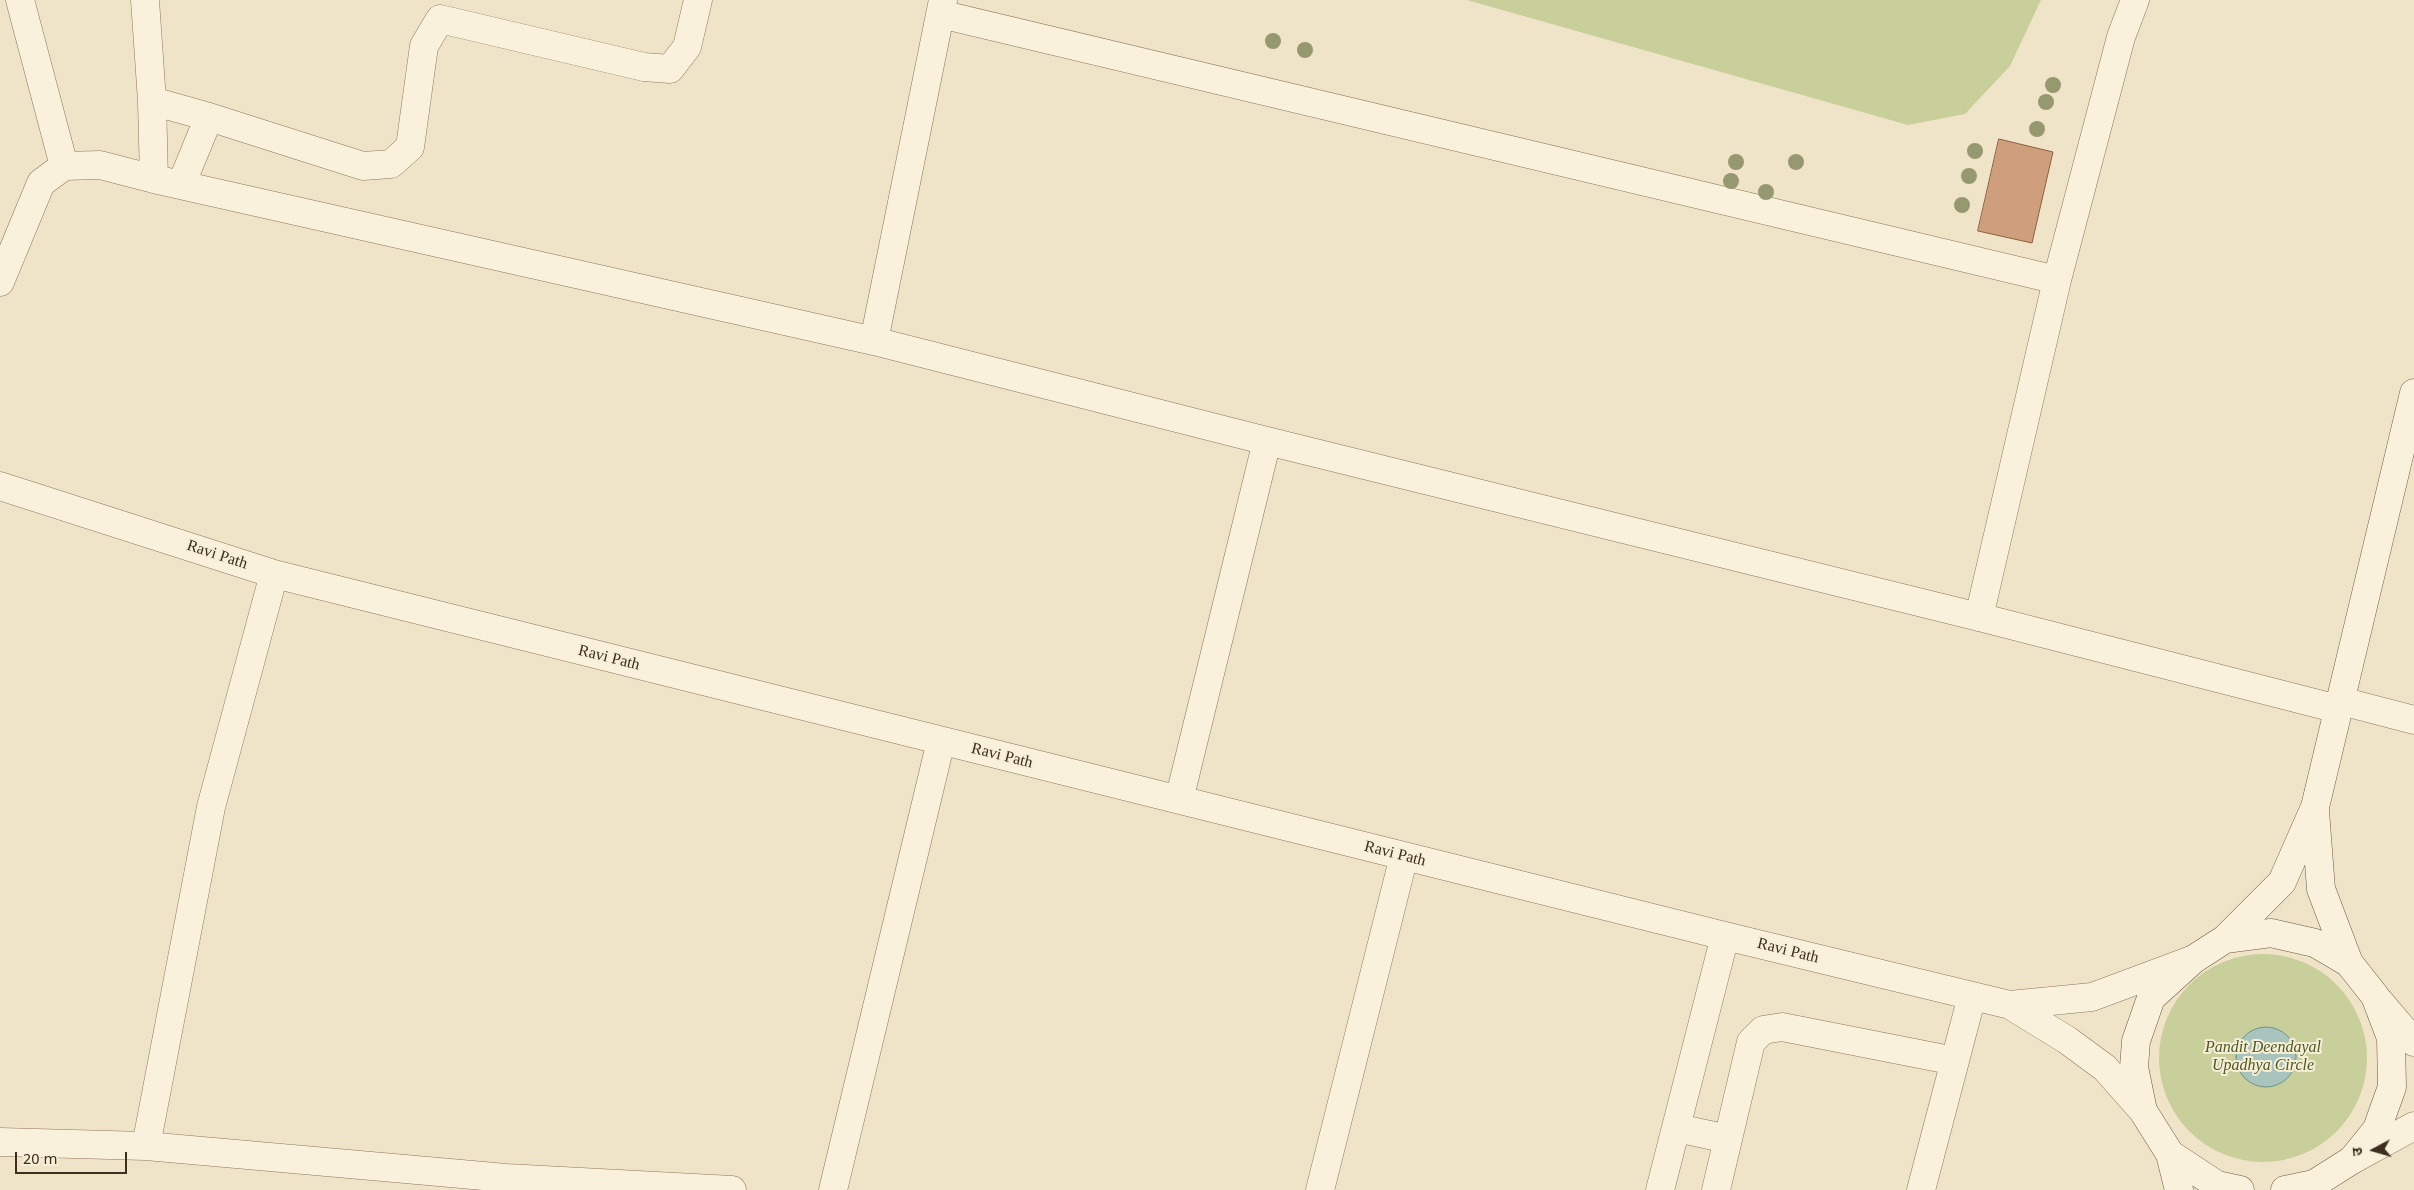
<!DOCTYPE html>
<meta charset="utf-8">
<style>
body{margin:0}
#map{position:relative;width:2414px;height:1190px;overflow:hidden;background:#f0e4c8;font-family:Georgia,"Noto Sans Devanagari",serif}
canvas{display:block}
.north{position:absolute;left:2349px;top:1125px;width:50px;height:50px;-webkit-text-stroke:4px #f7eed8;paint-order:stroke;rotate:264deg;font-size:14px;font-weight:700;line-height:20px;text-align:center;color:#3d2e20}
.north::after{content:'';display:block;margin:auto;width:18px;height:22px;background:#3d2e20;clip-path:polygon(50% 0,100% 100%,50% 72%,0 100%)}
.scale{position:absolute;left:15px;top:1152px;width:112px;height:22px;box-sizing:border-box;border:2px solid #3d2e20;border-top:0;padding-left:6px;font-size:15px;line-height:18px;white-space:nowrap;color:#3d2e20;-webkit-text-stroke:4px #f7eed8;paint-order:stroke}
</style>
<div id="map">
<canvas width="2414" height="1190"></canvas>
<div class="north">उ</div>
<div class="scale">20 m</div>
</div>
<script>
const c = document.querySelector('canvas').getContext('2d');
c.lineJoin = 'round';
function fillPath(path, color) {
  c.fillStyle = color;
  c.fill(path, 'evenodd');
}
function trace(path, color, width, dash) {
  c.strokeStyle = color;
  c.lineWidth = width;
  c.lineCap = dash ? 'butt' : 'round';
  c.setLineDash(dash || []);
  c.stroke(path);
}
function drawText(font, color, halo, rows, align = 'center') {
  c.font = font + ' Georgia,serif';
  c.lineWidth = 4;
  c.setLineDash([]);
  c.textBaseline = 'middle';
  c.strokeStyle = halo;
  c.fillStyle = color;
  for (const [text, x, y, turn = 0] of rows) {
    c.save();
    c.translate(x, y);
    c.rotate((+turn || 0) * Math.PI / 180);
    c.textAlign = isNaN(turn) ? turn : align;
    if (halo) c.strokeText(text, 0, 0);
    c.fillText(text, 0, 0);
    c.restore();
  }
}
const green = new Path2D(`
 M1467,0h574l-31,66 -45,48 -57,11z
 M2159 1058a104 104 0 1 1 208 0a104 104 0 1 1-208 0Z`);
const water = new Path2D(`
 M2236 1057a30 30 0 1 1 60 0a30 30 0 1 1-60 0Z`);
const building = new Path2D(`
 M1999,139l54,13 -21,91 -54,-12z`);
const street = new Path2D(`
 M20,0l44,166
 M145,0l7,101 2,78
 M940,14l1117,266
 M152,101l57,16
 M181,185l28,-68 154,49 28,-2 19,-17 14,-101 16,-27 204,48 26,2 17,-22 11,-47
 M0,282l41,-99 23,-17 36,-1 54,14 720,162 393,100 712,176 359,92
 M874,341l69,-341
 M0,486l274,88 1451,362 285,69 57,35 38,28 38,43
 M1979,617l78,-337 64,-243 14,-37
 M2341,701l73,19
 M1179,800l88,-359
 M2379,1001l35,41
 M2010,1005l82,-8 102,-38
 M1677,1128l51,11
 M0,1142l146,4 360,32 226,12
 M146,1146l65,-339 63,-233
 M2352,1160l62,-34
 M833,1190l108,-449
 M1320,1190l84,-334
 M1660,1190l65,-254
 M1716,1190l35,-148 12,-12 19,-3 173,34
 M1921,1190l51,-194`);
const secondary = new Path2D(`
 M2315,811l6,78 28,74
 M2225,939l57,-57 33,-75 99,-414
 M2170,1154l9,36
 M2240,1190l-23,-5 -47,-31 -27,-43 -9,-44 2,-26 15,-43 43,-39 31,-20 46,-6 44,10 34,20 26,33 16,42 1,49 -15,42 -25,31 -38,24 -29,6`);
const trees = [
 [1273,41],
 [1305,50],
 [2053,85],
 [2046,102],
 [2037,129],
 [1975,151],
 [1736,162],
 [1796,162],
 [1969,176],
 [1731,181],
 [1766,192],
 [1962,205]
];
const streetNames = [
 ["Ravi Path",217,555,18],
 ["Ravi Path",609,658,14],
 ["Ravi Path",1002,756,14],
 ["Ravi Path",1395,854,14],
 ["Ravi Path",1788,951,14]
];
const parkNames = [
 ["Pandit Deendayal",2263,1048],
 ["Upadhya Circle",2263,1066]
];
fillPath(green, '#c9cf9b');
fillPath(water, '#a9c4bc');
trace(water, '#6f938a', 1);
fillPath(building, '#cf9f7d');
trace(building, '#8d5f41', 1);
trace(street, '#8d765c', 29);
trace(secondary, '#6f573f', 29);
trace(street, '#faf1dc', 28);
trace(secondary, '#faf1dc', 28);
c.fillStyle = '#96986f';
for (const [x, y] of trees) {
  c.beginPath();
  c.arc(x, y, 8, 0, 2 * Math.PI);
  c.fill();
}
drawText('16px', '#3d2e20', '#f7eed8', streetNames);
drawText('italic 16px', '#4d5a26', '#f7eed8', parkNames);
</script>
